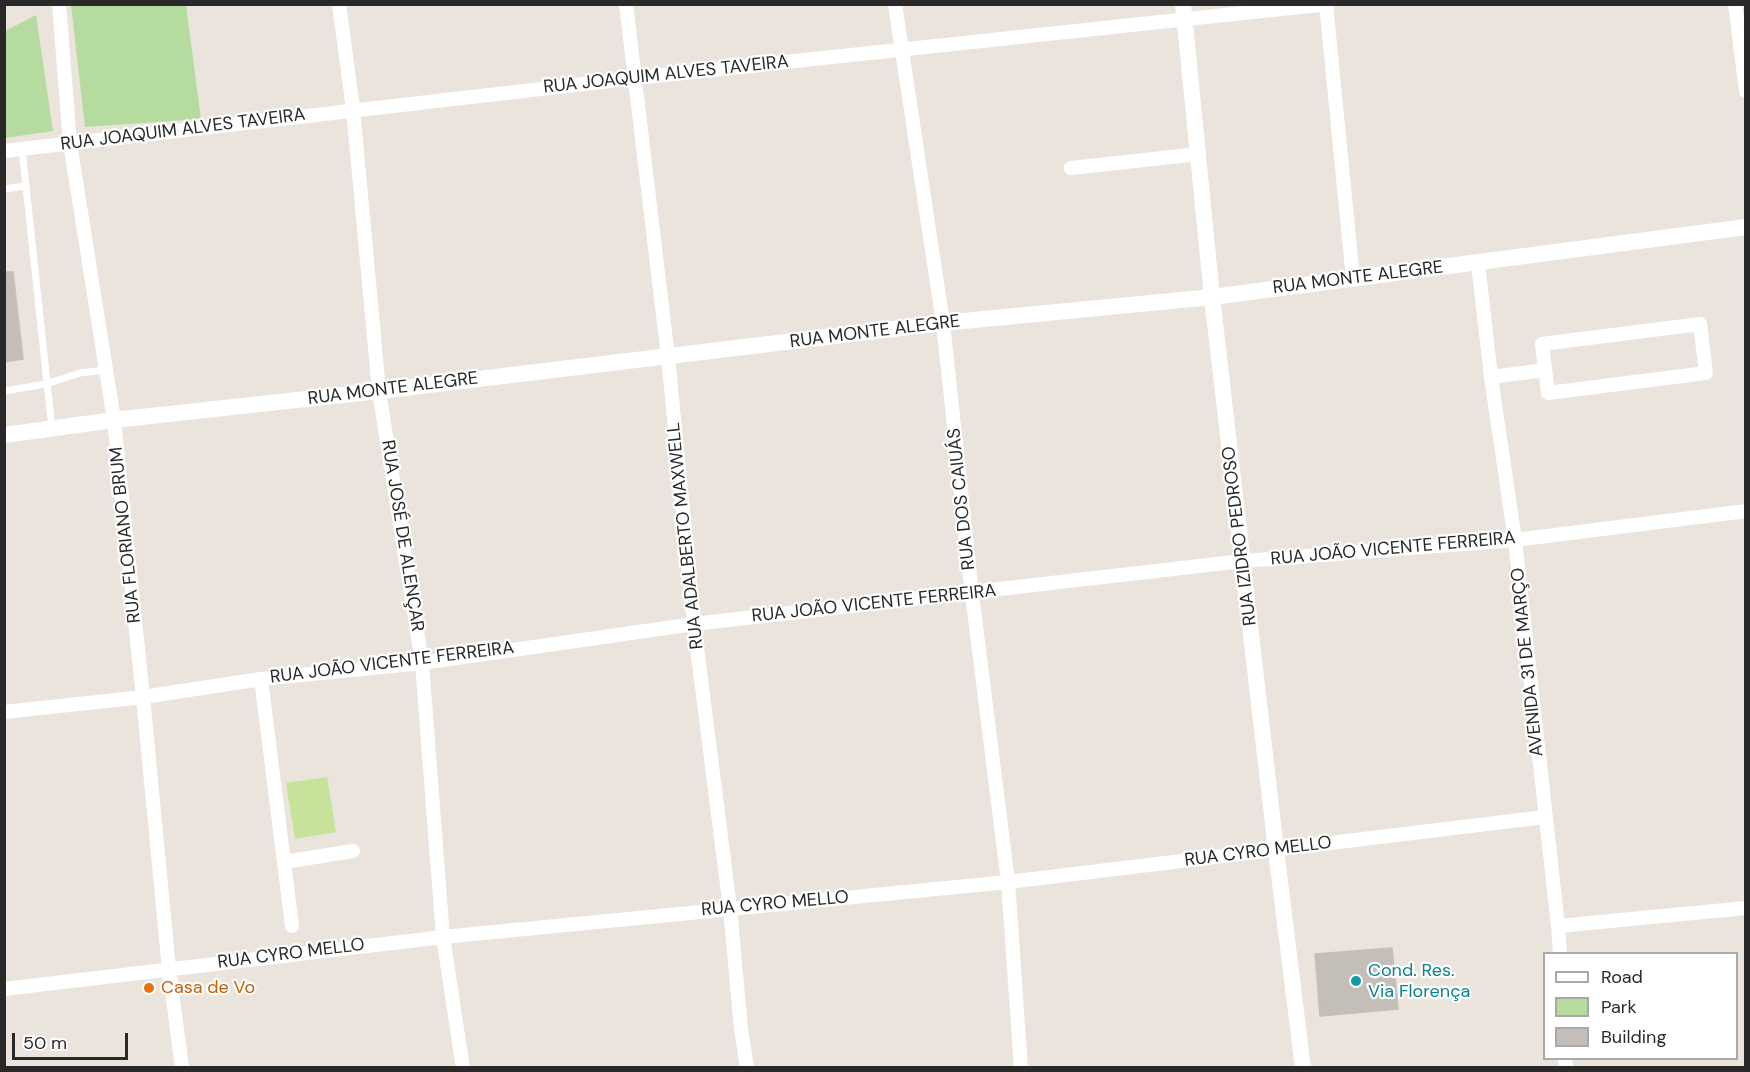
<!DOCTYPE html>
<meta charset="utf-8">
<style>
body{margin:0}
#map{position:relative;width:1750px;height:1072px;overflow:hidden;background:#eae4dd;font-family:"DM Sans",sans-serif}
canvas{display:block}
.frame{position:absolute;inset:0;border:6px solid #292929;pointer-events:none}
.legend{position:absolute;left:1543px;top:952px;width:195px;height:108px;box-sizing:border-box;background:#fff;border:2px solid #a9a9a9;margin:0;padding:8px 10px;list-style:none;font-size:18px;color:#292929}
.legend li{display:flex;align-items:center;gap:12px;height:30px}
.legend b{width:30px;border:2px solid #a9a9a9}
.scale{position:absolute;left:12px;top:1033px;width:116px;height:27px;box-sizing:border-box;border:3px solid #292929;border-top:0;padding-left:8px;font-size:18px;line-height:21px;white-space:nowrap;color:#292929;-webkit-text-stroke:4px #fff;paint-order:stroke}
</style>
<div id="map">
<canvas width="1750" height="1072"></canvas>
<div class="frame"></div>
<ul class="legend">
<li><b style="height:8px;background:#fff"></b>Road</li>
<li><b style="height:16px;background:#b5db9e"></b>Park</li>
<li><b style="height:16px;background:#c3beb8"></b>Building</li>
</ul>
<div class="scale">50 m</div>
</div>
<script>
const c = document.querySelector('canvas').getContext('2d');
c.lineJoin = 'round';
function fillPath(path, color) {
  c.fillStyle = color;
  c.fill(path, 'evenodd');
}
function trace(path, color, width, dash) {
  c.strokeStyle = color;
  c.lineWidth = width;
  c.lineCap = dash ? 'butt' : 'round';
  c.setLineDash(dash || []);
  c.stroke(path);
}
function drawText(font, color, halo, rows, align = 'center') {
  c.font = font + ' "DM Sans",sans-serif';
  c.lineWidth = 4.5;
  c.setLineDash([]);
  c.textBaseline = 'middle';
  c.strokeStyle = halo;
  c.fillStyle = color;
  for (const [text, x, y, turn = 0] of rows) {
    c.save();
    c.translate(x, y);
    c.rotate((+turn || 0) * Math.PI / 180);
    c.textAlign = isNaN(turn) ? turn : align;
    if (halo) c.strokeText(text, 0, 0);
    c.fillText(text, 0, 0);
    c.restore();
  }
}
const green = new Path2D(`
 M71,5h115l15,114 -116,8z
 M36,15l17,116 -48,7v-107z`);
const pitch = new Path2D(`
 M327,777l9,55 -41,7 -9,-56z`);
const building = new Path2D(`
 M4,272h9l10,87 -19,3z
 M1392,948l6,61 -78,7 -5,-62z`);
const service = new Path2D(`
 M22,149l30,280
 M4,189l22,-3
 M4,391l42,-7 34,-11 25,-3`);
const minor = new Path2D(`
 M59,4l11,139 44,277 29,277 26,272 13,99
 M339,4l14,105 26,282 43,272 21,274 20,131
 M626,4l42,353 26,267 36,284 11,121 6,39
 M895,4l48,319 29,271 36,288 13,186
 M1326,4l27,275
 M1735,4l11,87
 M4,151l632,-73 692,-74
 M1071,168l128,-14
 M1478,263l13,114 24,163 43,386 2,28
 M1700,324l6,49 -158,20 -6,-49z
 M1491,377l54,-7
 M261,679l31,247
 M4,712l139,-15 118,-18 161,-16 272,-39 549,-63 272,-21 231,-29
 M284,862l69,-11
 M1558,926l188,-18
 M4,989l439,-52 565,-55 537,-65
 M1565,1058l1,10`);
const tertiary = new Path2D(`
 M1183,4l29,293 64,553 27,218
 M4,435l110,-15 265,-29 564,-68 269,-26 534,-70`);
const markers = [
 [1356,981,6,"#0f9aa8"],
 [149,988,6,"#e8710a"]
];
const streetNames = [
 ["RUA JOAQUIM ALVES TAVEIRA",666,75,-6],
 ["RUA JOAQUIM ALVES TAVEIRA",183,130,-7],
 ["RUA MONTE ALEGRE",1358,278,-7],
 ["RUA MONTE ALEGRE",875,332,-7],
 ["RUA MONTE ALEGRE",393,389,-7],
 ["RUA DOS CAIUÁS",962,499,-96],
 ["RUA FLORIANO BRUM",126,535,-96],
 ["RUA JOSÉ DE ALENÇAR",402,536,81],
 ["RUA ADALBERTO MAXWELL",686,536,-96],
 ["RUA IZIDRO PEDROSO",1240,536,-97],
 ["RUA JOÃO VICENTE FERREIRA",1393,549,-5],
 ["RUA JOÃO VICENTE FERREIRA",874,604,-6],
 ["AVENIDA 31 DE MARÇO",1528,662,-96],
 ["RUA JOÃO VICENTE FERREIRA",392,663,-7],
 ["RUA CYRO MELLO",1258,852,-7],
 ["RUA CYRO MELLO",775,904,-5],
 ["RUA CYRO MELLO",291,954,-7]
];
const cultureNames = [
 ["Cond. Res.",1368,971],
 ["Via Florença",1368,992]
];
const foodNames = [
 ["Casa de Vo",161,988]
];
fillPath(green, '#b5db9e');
fillPath(pitch, '#c6e29b');
fillPath(building, '#c3beb8');
trace(building, '#c5bfb6', 1.5);
trace(service, '#fff', 7);
trace(minor, '#fff', 14);
trace(tertiary, '#fff', 16);
for (const [x, y, r, color] of markers) {
  const dot = new Path2D();
  dot.arc(x, y, r, 0, 2 * Math.PI);
  c.fillStyle = color;
  c.fill(dot);
  trace(dot, '#fff', 2);
}
drawText('18px', '#292929', '#fff', streetNames);
drawText('18px', '#0d838f', '#fff', cultureNames, 'left');
drawText('18px', '#c56008', '#fff', foodNames, 'left');
</script>
